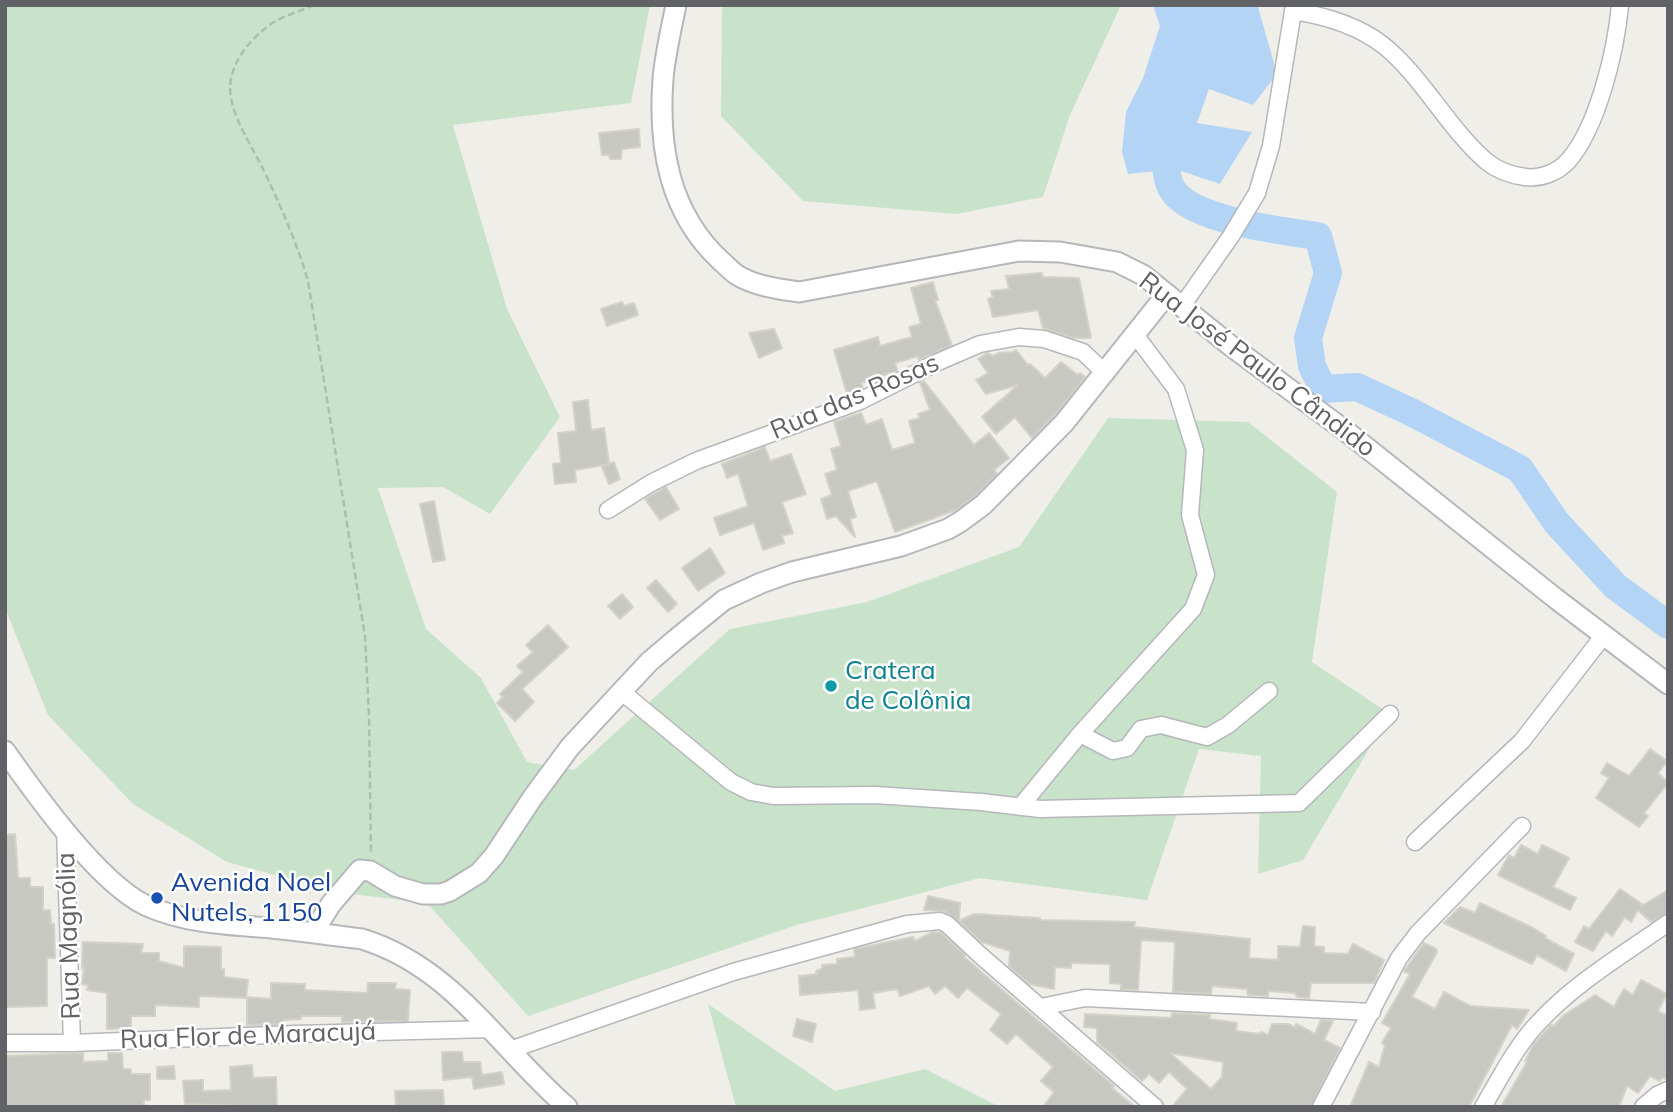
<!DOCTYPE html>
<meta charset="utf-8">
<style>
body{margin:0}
#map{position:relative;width:1673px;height:1112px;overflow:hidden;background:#f0eee8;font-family:Mulish,sans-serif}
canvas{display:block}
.frame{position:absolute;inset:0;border:7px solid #606266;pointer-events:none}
</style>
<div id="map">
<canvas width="1673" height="1112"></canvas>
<div class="frame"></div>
</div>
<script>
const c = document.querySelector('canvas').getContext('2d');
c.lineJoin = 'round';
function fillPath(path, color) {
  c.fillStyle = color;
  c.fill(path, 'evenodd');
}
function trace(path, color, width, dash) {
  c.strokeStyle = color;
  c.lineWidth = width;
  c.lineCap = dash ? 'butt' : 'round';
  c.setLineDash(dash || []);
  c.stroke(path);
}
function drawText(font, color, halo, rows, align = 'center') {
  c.font = font + ' Mulish,sans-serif';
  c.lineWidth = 5;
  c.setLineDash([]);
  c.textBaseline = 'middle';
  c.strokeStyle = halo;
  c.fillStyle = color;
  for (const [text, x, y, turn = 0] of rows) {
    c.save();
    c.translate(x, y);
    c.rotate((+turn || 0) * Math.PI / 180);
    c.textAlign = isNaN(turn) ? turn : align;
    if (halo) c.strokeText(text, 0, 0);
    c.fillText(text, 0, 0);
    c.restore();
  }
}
const green = new Path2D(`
 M5,5h645l-19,98 -178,22 54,184 53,108 -70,97 -47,-27 -65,1 48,141 55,49 46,84 47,8 156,-141 137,-27 152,-55 89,-129 140,4 89,70 -25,170 78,52 -87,146 -45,14 3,-118 -62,-7 -52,151 -167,-22 -183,47 -269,91 -101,-113 -85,-10 -115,-31 -94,-58 -85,-89 -43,-107z
 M722,5h399l-51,110 -27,82 -87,17 -153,-13 -82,-85z
 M708,1004l127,87 90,-22 75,38h-264z`);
const water = new Path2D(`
 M1153,5h104l1,2 19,67 -24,31 -44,-16 -12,34 55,9 -32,52 -45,-15 -47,5 -6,-22 4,-40 17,-34 17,-52z`);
const river = new Path2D(`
 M1166,134c0,17 -3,44 8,58 22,29 109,39 144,44l10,37 -20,65 4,28 11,23 34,-2 54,25 109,57 36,53 59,64 53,39`);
const building = new Path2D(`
 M639,129l1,18 -18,2 -1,10h-11l-1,-4h-7l-3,-22z
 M1042,273l1,4 36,1 12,60h-18l-30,-10 -5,-18 -45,7 -5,-18 5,-2 -2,-6 18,-2 -3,-13z
 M933,282l5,18h-3l17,45 -33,15 -1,-4 -23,7 2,8 -36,12 2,5 -16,6 -13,-44 44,-13 2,9 32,-9 -3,-10 12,-3 -10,-36z
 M622,302l2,4 10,-3 4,12 -31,11 -6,-17z
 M774,329l8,19 -23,10 -10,-25z
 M1016,350l12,15 2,-1 15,14 16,-16 17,13 2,-2 5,4 -30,38 -23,23 -17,-21 -19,17 -14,-17 36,-32 -32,9 -10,-14 12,-7 -10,-14 9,-6 6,3 5,-3 15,-1z
 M924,381l50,64 15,-12 20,25 -15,12 3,4 -22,22 -19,14 -61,22 -18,-51 -29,10 8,26 -6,2 5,18 -19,-21 -9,3 -6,-20 11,-4 -7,-21 12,-4 -6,-21 10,-3 -7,-24 27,-9 5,12 16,-6 10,31 23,-7 -6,-22 11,-3 -2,-4 12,-4 -10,-27z
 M588,400l3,30 13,-2 5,36 -34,6 1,12 -21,2 -2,-20 8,-1 -3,-30 18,-2 -3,-29z
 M765,447l5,14 21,-7 15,40 -24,8 11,31 -11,3 2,7 -21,7 -9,-27 -34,12 -6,-17 34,-12 -10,-32 -11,4 -5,-14z
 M614,462l6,17 -11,5 -7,-17z
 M666,487l13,22 -19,11 -15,-21z
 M434,501l11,59 -12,2 -13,-58z
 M710,548l15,25 -27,18 -16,-23z
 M656,580l21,24 -9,8 -21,-24z
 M622,594l11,13 -13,12 -12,-13z
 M548,625l20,22 -46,42 12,13 -19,19 -18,-18 6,-6 -3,-3 23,-22 -6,-6 16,-14 -7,-7z
 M1650,749l17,12 -9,12 10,10 -24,30 4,3 -9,11 -43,-29 13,-20 -8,-5 6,-10 22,13z
 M15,834l3,44h12v9h13v23h7l1,14h3l1,34h-8v48l-42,1v-172z
 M1521,845l17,9 4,-9 27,13 -16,29 23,11 -6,12 -72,-35 11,-20 5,3z
 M1620,889l22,15 -2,3 28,-17v23l-17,9 -13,-12 -7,12 -6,-5 -13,19 -6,-5 -13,20 -18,-9 9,-16 5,3z
 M928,896l32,7 -1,18 -15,-10 -20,-1z
 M1480,903l53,25 13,8 -1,2 29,16 -8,17 -29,-16 -5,9 -88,-41 16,-16 15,6z
 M974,914l66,4v2l95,2 -1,5 116,12 -1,19 29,2v-14l22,1 3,-21 12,1 -1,19 10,1v6l24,1 5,-10 31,16 -10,23h-63l-2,15 -12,-1 -2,-4 -27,-2v5l-20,-1 -1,-6 -35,-3 -1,8 -38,-2 2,-50 -34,-2 -3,50 -17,-1v-5l-11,-1v-19l-39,-1v5l-16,-1 -1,22 -25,-5 -20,-18 1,-15 -28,-9 -23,-21z
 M933,932l8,1 24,22 -1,2 150,129 -2,2 23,19h-92l11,-15 -13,-11 12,-14 -37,-33 -9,10 -17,-14 11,-16 -34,-26 -9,10 -13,-12 -10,8 -6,-8 -29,10 -3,-7 -24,4 2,15 -15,2 -2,-20 -58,5 -1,-19 18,-2 -1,-3 6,-2v-4l15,-1v-5l18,-2 -1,-8 59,-12 2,4z
 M83,942l60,2 -2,9h18v8l25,7v-22l37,1v22h3v8l24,3 -2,18 -47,-2v11l-44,-2v11h-24v12l-24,1v-36l-20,-3 1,-5 -6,-1 2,-16h-2z
 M1424,943l12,6 1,3 -25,45 23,12 9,-17 26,14 59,4 -12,19 -5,-4 -43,82h-119l19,-45 10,5 6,-22 -3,-2 9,-15 -9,-5 28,-49 -6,-3z
 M1641,980l26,14 -9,17 10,5v64l-6,-3 -2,4 -10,-5 -12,17 -11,-7 -8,21h-118l26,-45 -2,-1 9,-17 17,-19 3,1 9,-10 32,-21 19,12 10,-18 9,6z
 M271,983l34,1v6l62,3 1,-10h28l-1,6 15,1 -2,31 -66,1v-6h-41v3l-18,1v4l-36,1v-28l24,2z
 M1172,1013l38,2 -1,4 28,4 -1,8 24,3 1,-2 7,3 4,-11h16l8,4v-4l19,10 6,-14 12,1 -9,19 16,8 -29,59h-139l15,-18 -18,-17 -10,11 -10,-9 -7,7 -45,-39v-14l-13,-1 1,-13 86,4zM1170,1053l53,9 -1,15 -11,12z
 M797,1019l19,5 -4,18 -19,-6z
 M442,1052h20l1,10h17l2,13 20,-3 2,12 -30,5 -2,-12 -29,3z
 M83,1053v9l25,-1v-8h14l1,16h8v5h19v26h-6v7h-139v-51z
 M252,1065l1,13 23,-1 1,30 -92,-3 -2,-23 20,-1v11l28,-1 -1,-23z
 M174,1066l1,13h-18v-12z
 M443,1090l1,17h-48l-1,-16z`);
const path = new Path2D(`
 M314,5c-13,6 -28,10 -40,17 -24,16 -49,45 -43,76 5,26 22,50 33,73 17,36 33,72 44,110l57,355 4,80 2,136`);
const minor = new Path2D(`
 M1294,11c32,5 63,14 89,34 39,31 64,82 103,116 12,10 24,14 39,16 15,2 32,-4 43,-16 30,-34 48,-111 52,-156
 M1182,306l49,-70 26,-43 14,-47 23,-141
 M1136,336l40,53 19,61 -5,65 16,60 -13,34 -113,125 33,17 14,-3 14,-19 20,-4 46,12 21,-12 41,-34
 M608,510l43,-27 45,-22 164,-60 78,-39 42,-18 39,-7 25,2 39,13 22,21
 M622,692l109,90 20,10 22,4 102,-1 106,7 59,7 259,-6 91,-89
 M1020,807l60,-73
 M65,829l7,214
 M1415,842l107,-101 82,-106
 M1041,1007l44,-9 287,14
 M5,1043h67l224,-9 195,-5
 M510,1050l223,-78 174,-48 33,-3 7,3 33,31 175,152
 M1321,1107l78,-149 19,-25 104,-107
 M1483,1107c17,-29 33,-61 56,-85 37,-40 85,-68 129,-99
 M1643,1107l14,-12 11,-5`);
const tertiary = new Path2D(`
 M676,5c-5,25 -11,50 -13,74 -5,68 6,134 58,182 5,4 10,10 16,14 18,11 41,14 62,17l220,-41 41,1 57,10 26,13 88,71 116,86 208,166 113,86
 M5,751c31,44 93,131 140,154 39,18 84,20 126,23 30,3 60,7 91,11 91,28 136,108 205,168
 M313,933l18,-29 29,-34 10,1 25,15 28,8h18l9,-3 29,-18 15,-17 39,-59 37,-50 79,-85 27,-23 48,-39 37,-17 31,-11 109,-26 47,-17 12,-7 23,-17 81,-82 103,-129`);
const markers = [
 [831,686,7,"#0f9aa8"],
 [157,898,7,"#1a4fb4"]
];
const streetNames = [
 ["Rua José Paulo Cândido",1257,365,37],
 ["Rua das Rosas",855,397,-23],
 ["Rua Magnólia",69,936,-92],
 ["Rua Flor de Maracujá",248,1036,-2]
];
const cultureNames = [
 ["Cratera",845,671],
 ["de Colônia",845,701]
];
const transitNames = [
 ["Avenida Noel",171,883],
 ["Nutels, 1150",171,913]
];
fillPath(green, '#c9e3ca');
fillPath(water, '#b3d4f5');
trace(river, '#b3d4f5', 28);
fillPath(building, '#c8c8c3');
trace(building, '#d4d1c7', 2);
trace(minor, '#b5b7bb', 19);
trace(tertiary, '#b5b7bb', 23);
trace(path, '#a2c4ae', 2.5, [7, 3.5]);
trace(minor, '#fff', 16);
trace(tertiary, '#fff', 19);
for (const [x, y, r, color] of markers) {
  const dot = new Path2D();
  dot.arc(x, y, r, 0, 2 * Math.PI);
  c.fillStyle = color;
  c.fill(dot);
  trace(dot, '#fff', 2.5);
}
drawText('26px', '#606266', '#fff', streetNames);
drawText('26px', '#0d838f', '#fff', cultureNames, 'left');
drawText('26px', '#164399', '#fff', transitNames, 'left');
</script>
